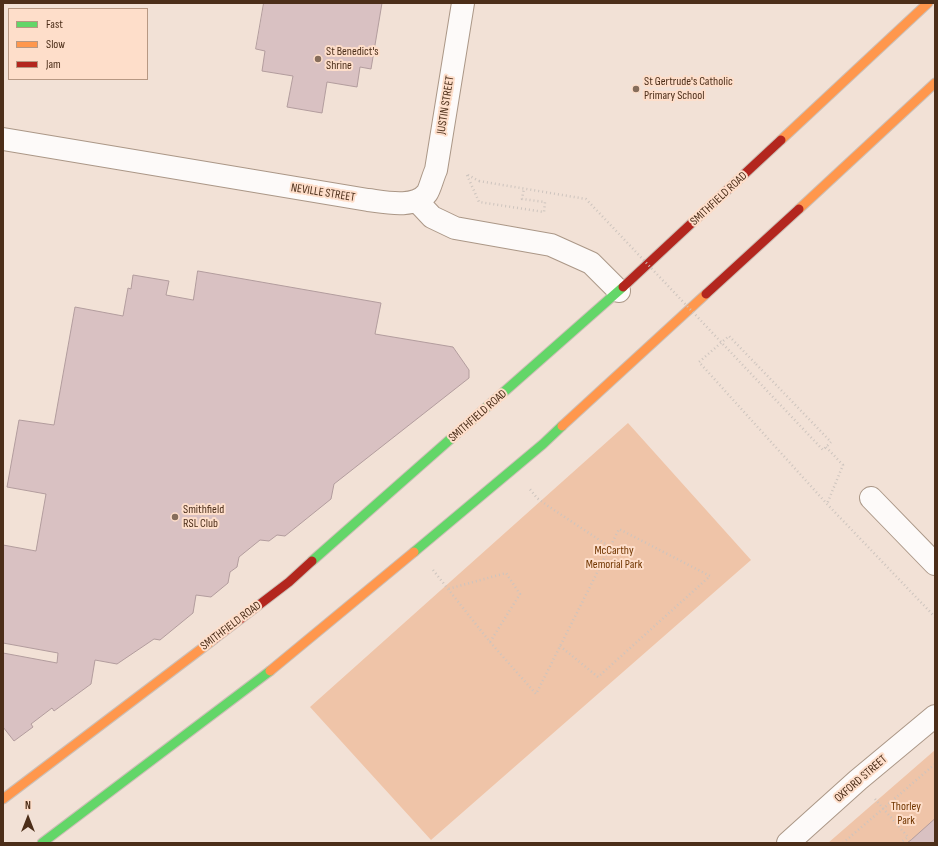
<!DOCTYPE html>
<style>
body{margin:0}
#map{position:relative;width:938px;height:846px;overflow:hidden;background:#f2e1d6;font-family:"Sofia Sans Condensed",sans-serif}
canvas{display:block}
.frame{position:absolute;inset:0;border:4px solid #4c2e19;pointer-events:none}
.legend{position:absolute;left:8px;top:8px;width:140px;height:72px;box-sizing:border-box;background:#fedeca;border:1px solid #b79883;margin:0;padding:5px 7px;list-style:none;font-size:12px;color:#4c2e19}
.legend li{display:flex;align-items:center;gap:8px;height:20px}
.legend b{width:20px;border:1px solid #b79883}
.north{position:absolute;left:8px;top:798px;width:40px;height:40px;-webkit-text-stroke:3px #fedeca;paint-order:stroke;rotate:0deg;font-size:11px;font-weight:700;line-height:16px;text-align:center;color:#4c2e19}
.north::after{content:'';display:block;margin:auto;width:14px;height:18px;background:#4c2e19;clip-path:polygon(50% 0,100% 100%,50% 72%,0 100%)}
</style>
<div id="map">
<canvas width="938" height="846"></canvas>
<div class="frame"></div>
<ul class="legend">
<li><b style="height:5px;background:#63d668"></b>Fast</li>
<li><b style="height:5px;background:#ff974d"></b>Slow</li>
<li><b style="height:5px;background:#b3261e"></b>Jam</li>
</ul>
<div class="north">N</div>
</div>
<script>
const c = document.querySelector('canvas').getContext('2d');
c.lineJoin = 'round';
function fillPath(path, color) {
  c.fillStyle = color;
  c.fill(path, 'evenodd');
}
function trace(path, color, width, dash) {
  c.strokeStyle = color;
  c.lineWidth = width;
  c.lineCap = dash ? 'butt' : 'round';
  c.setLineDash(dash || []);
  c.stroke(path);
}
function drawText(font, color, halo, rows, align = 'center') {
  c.font = font + ' "Sofia Sans Condensed",sans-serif';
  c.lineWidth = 4;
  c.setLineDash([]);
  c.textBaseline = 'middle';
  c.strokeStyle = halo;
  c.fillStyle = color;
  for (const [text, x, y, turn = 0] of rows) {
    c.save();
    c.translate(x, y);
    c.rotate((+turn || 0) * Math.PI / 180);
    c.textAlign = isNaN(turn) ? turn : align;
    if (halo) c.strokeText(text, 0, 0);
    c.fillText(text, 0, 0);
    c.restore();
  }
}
const green = new Path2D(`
 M628,423l123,137 -320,280 -121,-133z
 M935,750v93h-107z`);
const building = new Path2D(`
 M264,3h118l-11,66 -11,-2 -3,20 -30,-5 -5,31 -35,-6 6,-31 -31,-5 3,-20 -9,-2z
 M198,271l183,32 -6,31 78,13 16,23v8l-135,106 -3,15 -46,37 -8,-1 -8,6 -9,-1 -21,17 -2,10 -7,5 -2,11 -17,14 -15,-2 -3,18 -33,27 -6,-1 -37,25 -22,-4 -4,24 -37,27 -2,-3 -21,16 2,3 -19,14 -11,-14v-74l54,10 1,-10 -55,-10v-98l33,6 10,-57 -39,-7 12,-67 35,5 21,-118 48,9 5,-28 3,1 2,-14 36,6 -3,14 27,5z
 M935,819v24h-28l4,-3z`);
const path = new Path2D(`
 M467,175l12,27 65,10 1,-10 -23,-3 2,-11
 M468,175l11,6
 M755,363l-26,-27 -30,26 128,142 108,113
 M826,447l17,18 -16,39
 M433,570l57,72 30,-48 -14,-21 -58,16
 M490,642l46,52 74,-147 -62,-41 -11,-8 -8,-10
 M560,646l38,31 112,-101 -91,-47 -9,18
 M875,799l33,38 -8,6
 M843,843l92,-79`);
const street = new Path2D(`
 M3,139l365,61c16,2 47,9 59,-7 3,-4 6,-17 9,-23l27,-167
 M417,201l15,16 23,11 96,17 40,18 28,28
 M871,498l64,66
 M788,843l70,-63 77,-64`);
const fast = new Path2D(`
 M414,552l129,-108 19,-18
 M312,561l311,-274
 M42,843l228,-172`);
const slow = new Path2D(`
 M781,140l147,-137
 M799,209l136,-126
 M562,426l144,-132
 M270,671l144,-119
 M3,799l210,-159`);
const jam = new Path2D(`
 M623,287l158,-147
 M706,294l93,-85
 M213,640l76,-58 23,-21`);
const pathBridge = new Path2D(`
 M479,181l107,18 237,251 8,-8 -76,-79`);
const markers = [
 [318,59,4,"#866d5b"],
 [636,89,4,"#866d5b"],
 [175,517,4,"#866d5b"]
];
const poiNames = [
 ["St Benedict's",326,52],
 ["Shrine",326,66],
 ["St Gertrude's Catholic",644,82],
 ["Primary School",644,96],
 ["Smithfield",183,510],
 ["RSL Club",183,524]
];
const streetNames = [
 ["JUSTIN STREET",446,105,-81],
 ["NEVILLE STREET",323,193,9],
 ["SMITHFIELD ROAD",719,199,-43],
 ["SMITHFIELD ROAD",478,416,-41],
 ["SMITHFIELD ROAD",231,626,-37],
 ["OXFORD STREET",861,779,-41]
];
const parkNames = [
 ["McCarthy",614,551],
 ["Memorial Park",614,565],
 ["Thorley",906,807],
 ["Park",906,821]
];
fillPath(green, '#efc4a8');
fillPath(building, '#d9c1c2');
trace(building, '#b29c9d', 1);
trace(street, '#ab9787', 24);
trace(fast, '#ccbfb6', 11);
trace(slow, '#ccbfb6', 11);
trace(jam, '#ccbfb6', 11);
trace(path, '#cdc4be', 2.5, [1, 3]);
trace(street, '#fdfaf9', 22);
trace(fast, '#63d668', 9);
trace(slow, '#ff974d', 9);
trace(jam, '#b3261e', 9);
trace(pathBridge, '#cdc4be', 2.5, [1, 3]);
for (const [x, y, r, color] of markers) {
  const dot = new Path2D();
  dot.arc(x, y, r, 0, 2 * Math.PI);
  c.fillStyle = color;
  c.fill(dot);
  trace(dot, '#fedeca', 1.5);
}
drawText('12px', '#4c2e19', '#fedeca', poiNames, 'left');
drawText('12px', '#4c2e19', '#fedeca', streetNames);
drawText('12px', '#713600', '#fedeca', parkNames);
</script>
